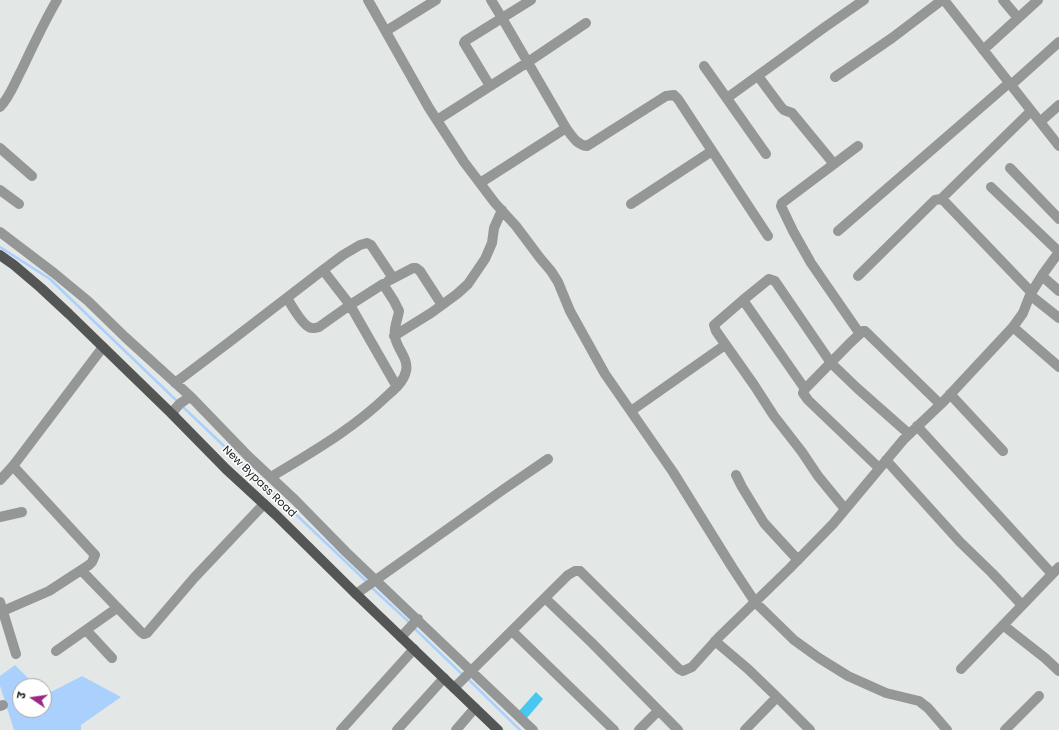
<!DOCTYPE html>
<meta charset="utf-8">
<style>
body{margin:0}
#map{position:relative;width:1059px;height:730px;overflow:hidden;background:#e3e8e7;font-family:Poppins,"Noto Sans Devanagari",sans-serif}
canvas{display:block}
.north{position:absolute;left:12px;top:678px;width:40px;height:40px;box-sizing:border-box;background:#fff;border:1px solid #a6a7a7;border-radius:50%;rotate:283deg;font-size:11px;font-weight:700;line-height:16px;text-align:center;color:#212222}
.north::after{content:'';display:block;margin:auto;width:14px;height:18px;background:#9a2885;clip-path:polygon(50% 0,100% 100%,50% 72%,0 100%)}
</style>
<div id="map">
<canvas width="1059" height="730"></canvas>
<div class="north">उ</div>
</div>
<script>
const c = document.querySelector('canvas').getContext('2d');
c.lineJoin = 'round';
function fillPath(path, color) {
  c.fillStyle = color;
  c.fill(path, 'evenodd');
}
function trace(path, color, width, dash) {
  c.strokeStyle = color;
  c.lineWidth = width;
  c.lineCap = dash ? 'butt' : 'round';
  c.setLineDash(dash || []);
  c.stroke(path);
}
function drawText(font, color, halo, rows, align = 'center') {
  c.font = font + ' Poppins,sans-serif';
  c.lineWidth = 3;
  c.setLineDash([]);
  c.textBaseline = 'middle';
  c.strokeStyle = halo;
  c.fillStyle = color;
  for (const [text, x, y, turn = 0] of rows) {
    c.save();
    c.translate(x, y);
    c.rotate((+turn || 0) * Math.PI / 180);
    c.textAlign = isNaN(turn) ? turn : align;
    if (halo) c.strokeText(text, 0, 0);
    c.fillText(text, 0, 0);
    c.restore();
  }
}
const water = new Path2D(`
 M15,665l21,21h-16v24h24v-16l1,1 37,-19 39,21 -40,28v5h-67l-14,-44v-10z`);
const stream = new Path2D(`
 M0,247l50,32 128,123
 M182,406l186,177
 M371,587l39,36
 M413,627l50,48
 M467,678l53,52`);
const building = new Path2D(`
 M536,692l7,7 -16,19 -8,-7z`);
const minor = new Path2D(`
 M368,0l61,108 35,54 31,41 21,23 24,32 11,13 7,11 12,29 35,63 68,98 59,95 23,35 34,-33 44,-45 71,-85 40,-38 69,-74 10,-14 7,-18 13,-21 16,-22
 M491,0l11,18 64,110c6,8 11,17 21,18l79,-50 8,-1 4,4 90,137
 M944,0l115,146
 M1003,0l15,18
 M386,31l50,-31
 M983,50l55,-50
 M704,66l62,88
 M758,76l23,31 3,3 8,3 42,51
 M835,77l57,-39 50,-38
 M1011,85l48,-43
 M490,86l-26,-43 1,-2 66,-41
 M727,98l98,-71 39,-27
 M0,107c10,-10 15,-25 22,-38 11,-23 22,-47 35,-69
 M437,120l91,-58 58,-39
 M1040,122l19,-17
 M858,146l-76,57 -1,3 12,25 18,32 49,71
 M0,148l32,28
 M1010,168l49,51
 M480,183l86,-55
 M991,187l68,65
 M0,190l19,14
 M941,199l90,-88
 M631,204l81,-53
 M838,231l171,-148
 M0,232l54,41 34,28 37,36 66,60
 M323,270l27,35 47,82
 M858,276l77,-76 6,-1 3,2 88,92
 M1042,276l17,15
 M388,281l25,-13h3l4,3 22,34 -11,8 -37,23
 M1030,295l29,23
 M743,300l62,89
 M442,305l15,-11 11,-10 17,-25 7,-16 2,-15 8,-18
 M1013,327l46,40
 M175,383l53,-40 95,-73 20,-15 17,-10 7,-2 4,2 22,33
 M950,394l53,57
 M631,411l94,-66
 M172,414c5,-9 10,-13 19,-17l58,60 46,43 51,52 187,178
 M917,426l135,148
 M886,460l74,82 32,31 30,32
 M879,468l-71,-68 -5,-7 2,-4 45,-46 13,-12h2l75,73
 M736,475l6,12 22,36 34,37
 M271,477c41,-25 82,-48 117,-82 7,-6 16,-14 18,-24 3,-12 -9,-22 -11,-34 -2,-8 3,-18 4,-26l-5,-10 -11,-17 -33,21 -31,22c-3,1 -7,2 -10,0 -8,-4 -17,-21 -22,-29
 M0,480l13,-14 90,-119
 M845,509l-27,-33 -16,-24 -28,-36 -20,-31 -38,-54 -2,-6 29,-25 26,-21 6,2 56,82 26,25 52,46
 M0,517l22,-5
 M82,571l59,61 3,2 3,-1 47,-55 70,-74
 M356,594l148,-105 44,-30
 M545,598l47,45 86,87
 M0,602l16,52
 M3,611l46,-20 40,-26 3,-3 3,-7 -82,-89
 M1003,625l42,33 14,13
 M86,630l26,28
 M512,631l102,99
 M401,637l17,-18
 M715,641l33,28 29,28 33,33
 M56,651l61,-43
 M961,669l98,-102
 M454,688l114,-113 7,-4h5l99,98 4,2 9,-4 27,-30 36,-35 39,38 25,18 29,18 38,17 33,8 9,7 19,22
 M0,706l3,-1
 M341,730l73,-81
 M397,730l47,-52
 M456,730l19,-22
 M639,730l19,-19
 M745,730l32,-33
 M1005,730l34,-34`);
const major = new Path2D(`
 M0,255l14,10 27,23 28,26 103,100 54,55 50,46 80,79 142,136`);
const streetNames = [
 ["New Bypass Road",259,482,44]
];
fillPath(water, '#aad1fd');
trace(stream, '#aad1fd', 2.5);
fillPath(building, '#48c8f1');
trace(minor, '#959796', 10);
trace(major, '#545655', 10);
drawText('11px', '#212222', '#fff', streetNames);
</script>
